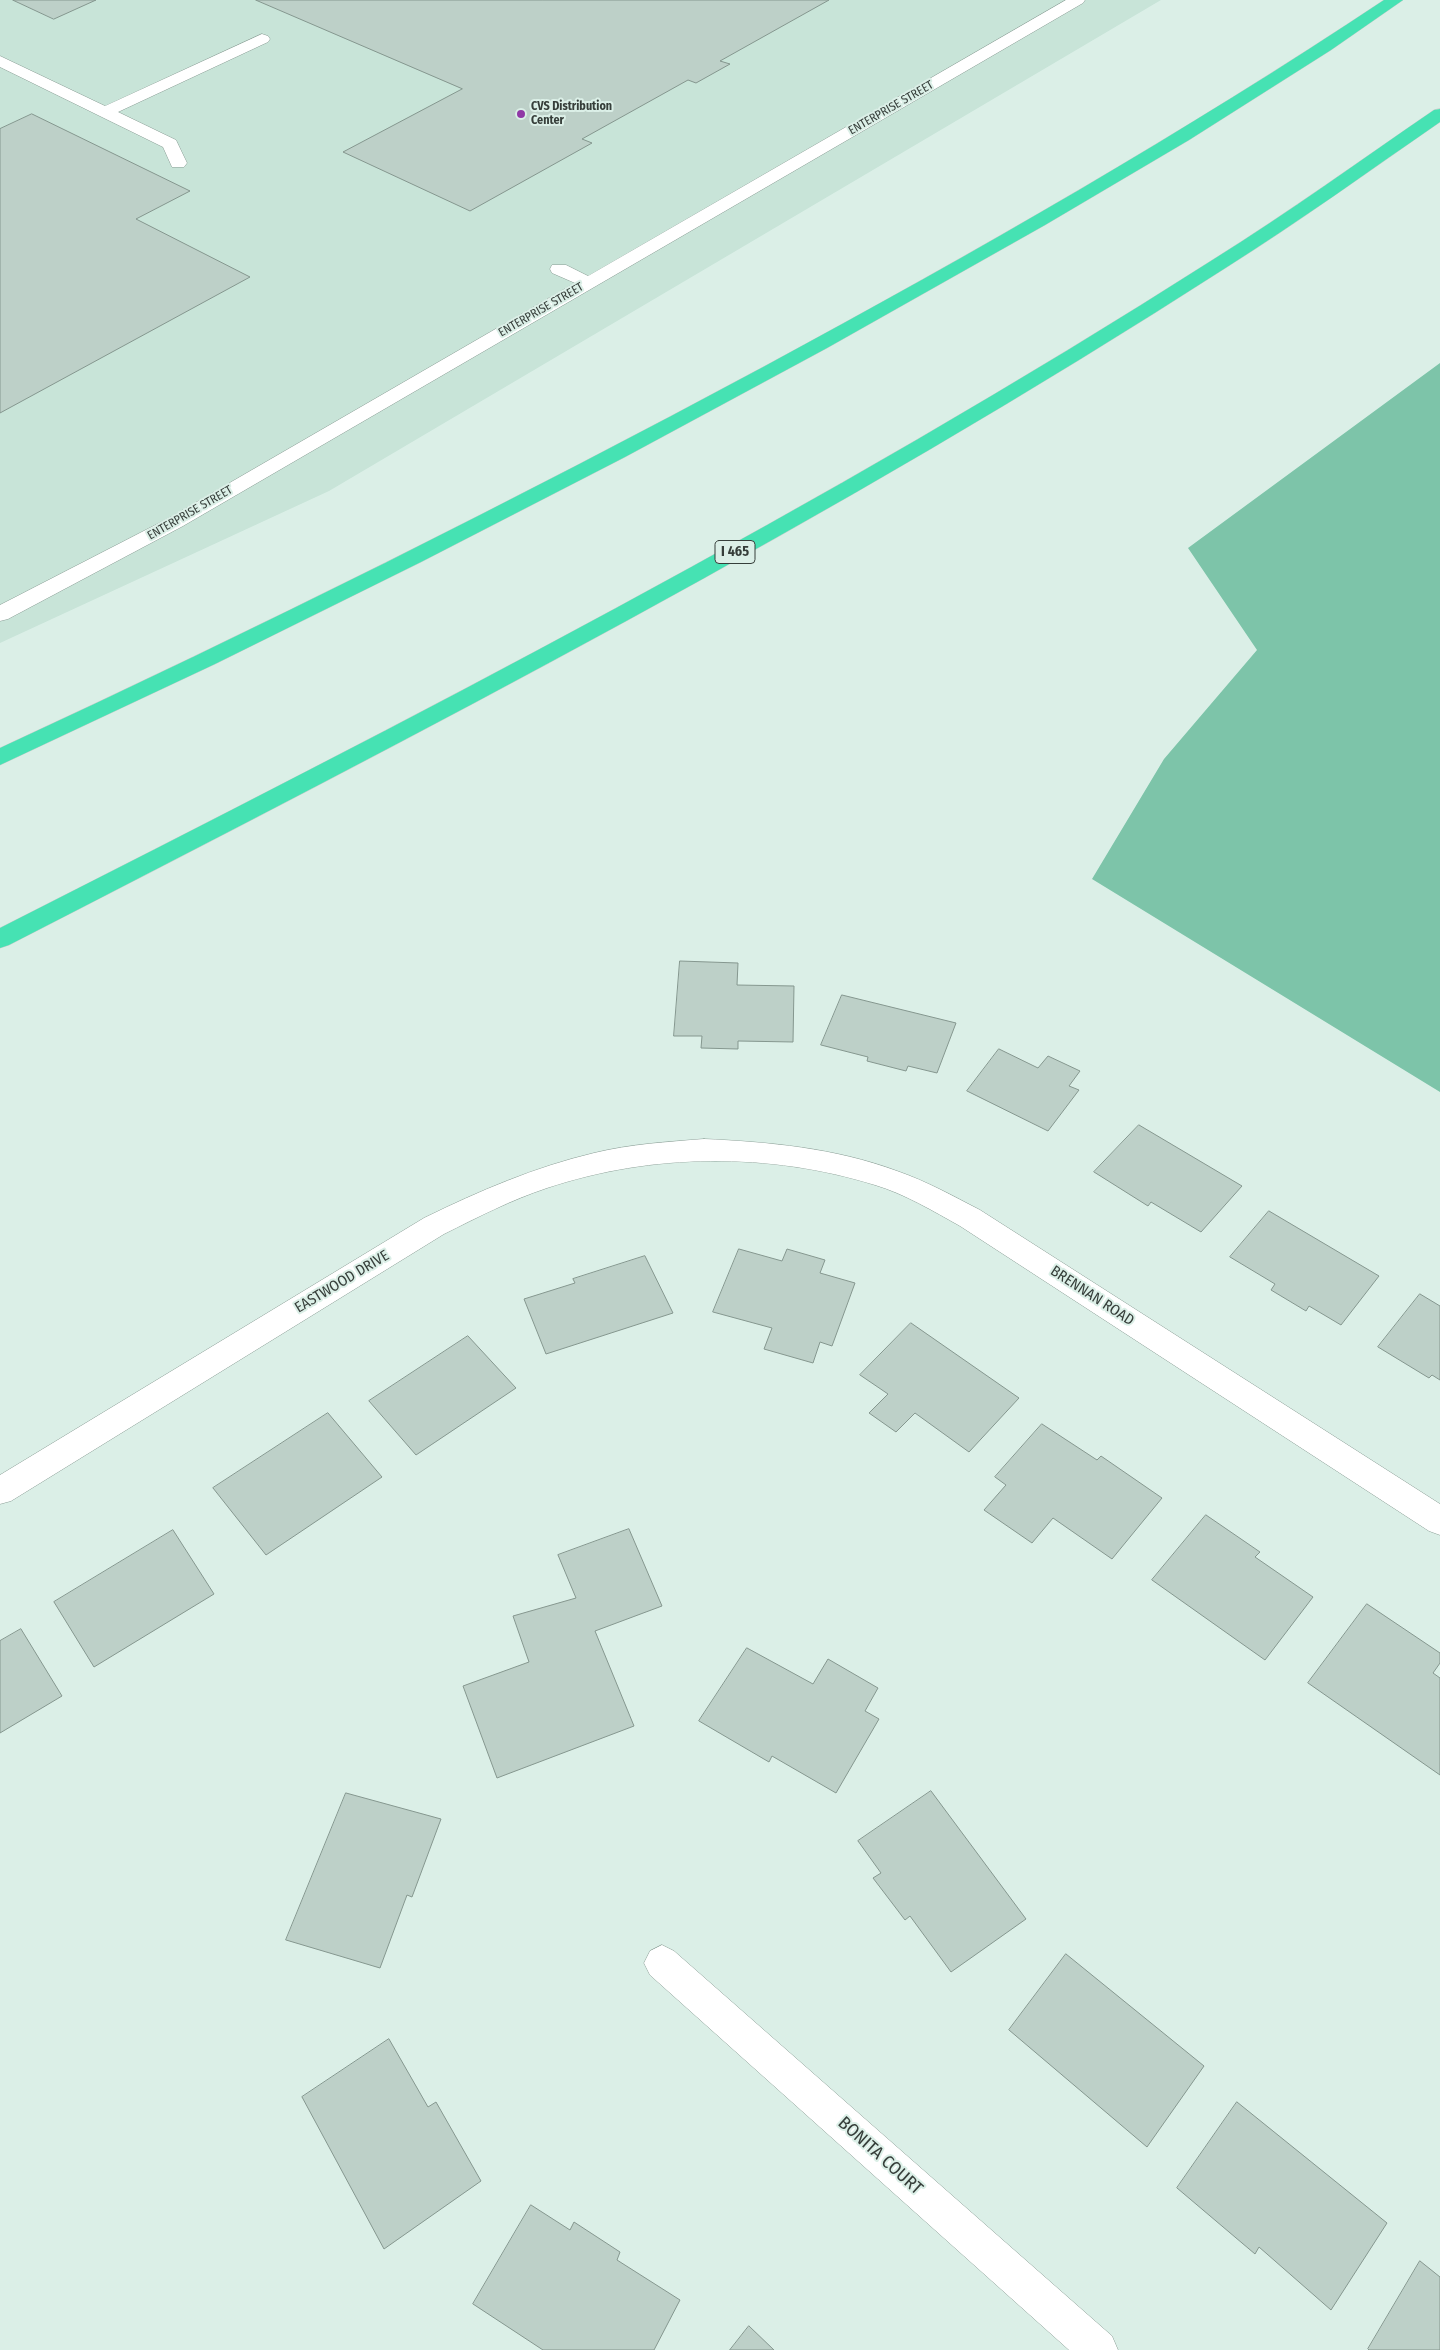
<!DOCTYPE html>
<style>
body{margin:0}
canvas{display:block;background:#dbefe7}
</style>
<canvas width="1440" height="2350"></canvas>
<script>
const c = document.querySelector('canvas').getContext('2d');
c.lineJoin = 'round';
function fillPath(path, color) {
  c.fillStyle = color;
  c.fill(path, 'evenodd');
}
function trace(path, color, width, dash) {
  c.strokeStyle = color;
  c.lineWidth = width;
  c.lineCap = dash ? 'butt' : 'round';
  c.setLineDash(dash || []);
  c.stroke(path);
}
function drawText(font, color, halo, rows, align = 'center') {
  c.font = font + ' "Fira Sans Condensed",sans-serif';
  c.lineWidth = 4;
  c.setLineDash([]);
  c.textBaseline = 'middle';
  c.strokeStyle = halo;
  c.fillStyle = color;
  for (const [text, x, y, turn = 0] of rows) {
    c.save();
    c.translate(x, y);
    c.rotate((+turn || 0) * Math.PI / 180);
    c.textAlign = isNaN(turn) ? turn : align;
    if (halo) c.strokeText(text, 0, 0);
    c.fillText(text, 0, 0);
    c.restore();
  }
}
const built = new Path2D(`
 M0,0h1161l-832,491 -329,152z`);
const forest = new Path2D(`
 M1440,363v729l-348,-213 72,-120 93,-109 -69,-102z`);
const building = new Path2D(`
 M13,0h83l-42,19z
 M256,0h573l-109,61 10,3 -34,19 -8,-3 -106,59 10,4 -122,68 -127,-59 119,-63z
 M32,114l158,77 -54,28 114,58 -250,136v-284z
 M680,961l58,2 -1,22 57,1 -1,56 -55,-1v8l-37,-1 1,-12h-28z
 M842,995l114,28 -19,50 -29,-7 -2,5 -39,-10 1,-4 -47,-12z
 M999,1049l39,19 10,-12 32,15 -11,15 10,4 -31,41 -81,-40z
 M1139,1125l103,61 -41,46 -50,-30 -3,4 -54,-34z
 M1269,1211l110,65 -38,49 -32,-19 -3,5 -35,-21 4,-6 -45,-27z
 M739,1249l43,12 5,-12 38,11 -5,13 35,10 -23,63 -12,-4 -7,21 -49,-14 8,-21 -59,-16z
 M645,1256l28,57 -127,41 -22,-55 51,-16 -2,-4z
 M1420,1294l20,12v74l-8,-5 -3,3 -51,-31z
 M911,1323l108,75 -50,54 -54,-39 -19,19 -27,-19 19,-19 -28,-19z
 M468,1336l48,52 -100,67 -47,-54z
 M328,1413l54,64 -116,78 -53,-67z
 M1042,1424l55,36 4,-4 61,42 -50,61 -59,-41 -21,25 -48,-33 22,-25 -11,-8z
 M1206,1515l54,37 -5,5 58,40 -48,63 -113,-80z
 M629,1529l33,77 -67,25 39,95 -137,52 -34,-92 66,-24 -16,-46 63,-18 -18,-43z
 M173,1530l41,64 -120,73 -40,-65z
 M1367,1604l73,49v10l-7,10 7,5v97l-132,-92z
 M21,1629l41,67 -62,37v-92z
 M747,1648l66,36 15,-25 50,29 -13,23 14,8 -43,74 -64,-37 -3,6 -70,-41z
 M931,1791l95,128 -75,53 -41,-56 -5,4 -32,-42 8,-5 -23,-32z
 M346,1793l95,26 -29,78 -5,-2 -27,73 -94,-28z
 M1066,1954l138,112 -57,81 -138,-117z
 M389,2039l39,68 8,-5 45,79 -97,68 -82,-152z
 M1237,2102l150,121 -56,87 -72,-63 -4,7 -78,-66z
 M531,2205l39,25 4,-8 46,30 -3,8 63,40 -26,50h-111l-70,-46z
 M1420,2261l20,16v73h-71l-1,-1z
 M749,2326l25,24h-44z`);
const minor = new Path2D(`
 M1066,0h19l-2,3 -900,523 -175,93 -8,2v-16l169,-87 406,-235 -23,-10 -2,-4 2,-4h14l22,11z
 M262,34l6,2 2,3 -2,3 -150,70 58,28 11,23 -3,4h-12l-9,-20 -163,-80v-11l105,50z
 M704,1139c65,3 131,9 193,32 29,10 56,25 83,39l460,294v31l-11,-4 -469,-305c-27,-15 -55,-32 -85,-41 -106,-33 -223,-32 -328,3 -36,12 -69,29 -103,46l-433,267 -11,3v-29l424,-257c55,-27 111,-51 170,-65 37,-9 73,-11 110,-14z
 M662,1945l12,6 438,385 6,14h-49l-419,-375 -6,-12 6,-12z`);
const highway = new Path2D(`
 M1384,0h19l-72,50 -142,90 -144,85 -218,123 -202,109 -204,105 -206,102 -215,101v-17c259,-120 514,-247 765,-382 211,-114 419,-233 619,-366z
 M1440,109v13c-71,49 -140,99 -213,145 -391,252 -805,466 -1218,678l-9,3v-20c412,-209 824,-420 1214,-669 75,-47 147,-99 220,-149z`);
const markers = [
 [521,114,5,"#9039a6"]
];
const farPoinames = [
 ["CVS Distribution",531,107],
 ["Center",531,121]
];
const farStreetnames = [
 ["ENTERPRISE STREET",891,108,-30],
 ["ENTERPRISE STREET",541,310,-30],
 ["ENTERPRISE STREET",190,513,-30]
];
const shields = [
 [735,552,40]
];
const shieldNames = [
 ["I 465",735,552]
];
const streetNames = [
 ["EASTWOOD DRIVE",342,1282,-31],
 ["BRENNAN ROAD",1092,1296,33]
];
const nearStreetnames = [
 ["BONITA COURT",880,2156,42]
];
fillPath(built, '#c8e4d8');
fillPath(forest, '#7dc4a9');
fillPath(building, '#bdd0c8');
trace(building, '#85978f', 1);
trace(minor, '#8a9d95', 1);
trace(highway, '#cbcdcc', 1);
fillPath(minor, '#fff');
fillPath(highway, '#46e2b3');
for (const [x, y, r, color] of markers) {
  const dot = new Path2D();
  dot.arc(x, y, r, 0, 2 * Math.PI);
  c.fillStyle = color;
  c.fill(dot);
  trace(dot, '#dbefe7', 2);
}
drawText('bold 12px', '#363e3a', '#dbefe7', farPoinames, 'left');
drawText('12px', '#363e3a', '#dbefe7', farStreetnames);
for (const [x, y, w] of shields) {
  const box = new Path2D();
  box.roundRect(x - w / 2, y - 11.5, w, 23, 4);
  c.fillStyle = '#dbefe7';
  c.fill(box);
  trace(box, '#363e3a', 1);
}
drawText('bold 14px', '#363e3a', null, shieldNames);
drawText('15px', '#363e3a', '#dbefe7', streetNames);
drawText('18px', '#363e3a', '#dbefe7', nearStreetnames);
</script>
